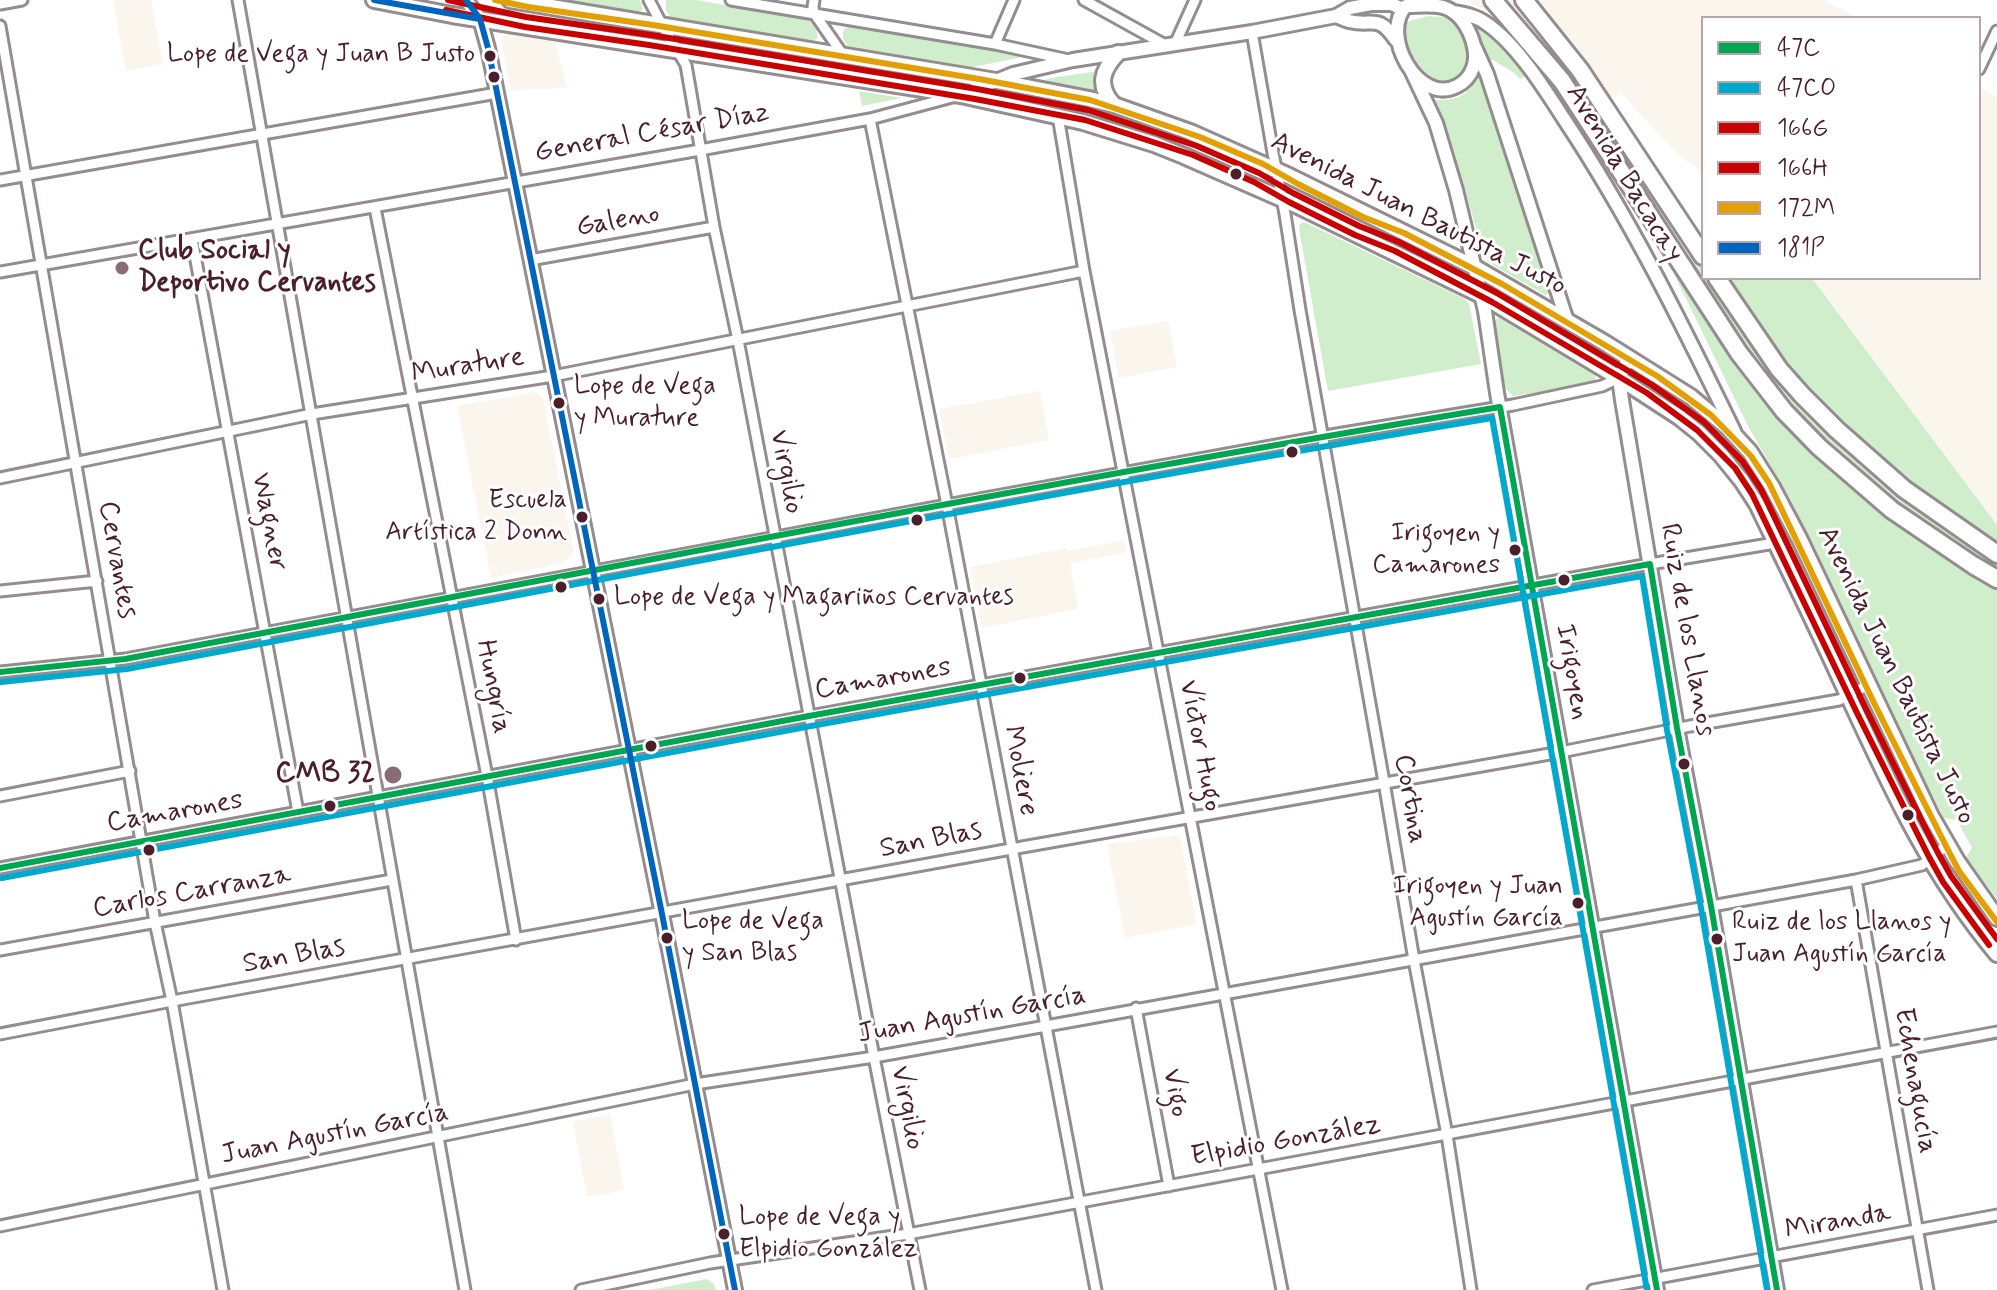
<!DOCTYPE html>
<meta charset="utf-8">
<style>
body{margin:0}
#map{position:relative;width:1997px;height:1290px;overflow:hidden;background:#fff;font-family:Mynerve,sans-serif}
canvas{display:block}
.legend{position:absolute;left:1701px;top:16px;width:280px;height:264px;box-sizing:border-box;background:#fff;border:2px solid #b7a5aa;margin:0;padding:10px 14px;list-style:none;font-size:24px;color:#4a1f2b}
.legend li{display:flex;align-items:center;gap:16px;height:40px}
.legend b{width:40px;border:2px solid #b7a5aa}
</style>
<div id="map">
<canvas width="1997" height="1290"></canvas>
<ul class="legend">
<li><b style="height:10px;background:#00a651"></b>47C</li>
<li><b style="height:10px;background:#00a9ce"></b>47CO</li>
<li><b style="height:10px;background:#c70201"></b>166G</li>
<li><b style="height:10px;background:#c70201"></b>166H</li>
<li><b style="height:10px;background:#e39f06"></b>172M</li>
<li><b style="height:10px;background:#0065bd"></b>181P</li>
</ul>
</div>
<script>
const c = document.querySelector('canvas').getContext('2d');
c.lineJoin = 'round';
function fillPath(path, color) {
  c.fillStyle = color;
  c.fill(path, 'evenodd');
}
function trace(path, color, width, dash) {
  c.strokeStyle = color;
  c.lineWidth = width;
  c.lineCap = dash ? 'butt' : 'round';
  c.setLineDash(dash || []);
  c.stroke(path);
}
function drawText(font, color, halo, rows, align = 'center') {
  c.font = font + ' Mynerve,sans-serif';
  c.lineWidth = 6;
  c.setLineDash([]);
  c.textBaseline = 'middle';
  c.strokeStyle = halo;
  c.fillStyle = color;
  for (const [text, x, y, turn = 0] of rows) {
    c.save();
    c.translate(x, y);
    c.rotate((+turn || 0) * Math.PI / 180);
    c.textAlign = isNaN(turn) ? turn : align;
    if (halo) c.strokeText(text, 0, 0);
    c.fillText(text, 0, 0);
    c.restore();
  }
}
const built = new Path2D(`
 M113,0h38l12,64 -37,7z
 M1467,0h356l36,18h-156v154l-24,-16 -58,-63 -43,29 -70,-94 -19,-16z
 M507,33l48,9 12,46 -56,2 -10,-50z
 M1979,87l18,10v428l-184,-247h166z
 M1168,321l9,46 -58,11 -9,-47z
 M1040,391l9,49 -100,19 -10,-50z
 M536,392l7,6 31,154 -11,11 -72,15 -34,-172z
 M1124,540l3,12 -57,11 8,46 -96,19 -12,-61 97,-19 1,3z
 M1176,835l4,3 17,86 -72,14 -18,-94z
 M610,1114l14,76 -37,7 -14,-75z`);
const green = new Path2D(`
 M543,0h97l3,9 -7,6z
 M666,0h30l110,19c7,3 13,12 11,19l-6,6 -138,-23 -7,-11z
 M1428,16c5,1 13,0 19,2 20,6 29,46 14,60 -4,4 -12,6 -17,8l-23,-11 -18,-33v-19z
 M852,26l174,28 2,2 -55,11 -20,1 -100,-17c-7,-6 -14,-14 -8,-23z
 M1473,26c19,1 41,35 53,49l-6,4 -6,-6 -21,-13 -8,2z
 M1098,71l1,21 -1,1 -58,-11 11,-4z
 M1478,72l72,213v7l-5,3 -57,-33 -8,-19 -17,-61 -30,-79 2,-3c25,0 34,-4 43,-28z
 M859,91l43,7 -40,8z
 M1304,222l161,77 4,5 12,60 -153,27 -29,-162 1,-5z
 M1703,249v29h109l185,247v374l-31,-42 6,-9 -15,-28 -13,-2 -35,-68 -118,-249 -42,-73 -78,-160z
 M1503,316l90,54 3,4 -1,7 -5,4 -77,11 -8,-8 -11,-64 3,-6z
 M707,1279l7,5 2,6h-66z`);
const street = new Path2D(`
 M238,0c79,429 149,860 227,1290
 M649,0l13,25 24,40 28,162 24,113 136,717 46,233
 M731,0l264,44 74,16
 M814,0l-1,7 1,6 29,42
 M1084,0l83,46
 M0,4l22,-4
 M0,26l155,896 17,79 51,289
 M1252,32l21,121 12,61 15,96 84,472 30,178 33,175 24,155
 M995,44l19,-44
 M1175,44l20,-44
 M1979,69l18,-38
 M1058,116l26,155 198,1019
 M870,119l77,386 149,785
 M0,180l497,-87
 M375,208l112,568 29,164
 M192,239l106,573
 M530,260l184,-33
 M0,272l700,-122 170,-31 86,-23
 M0,478l312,-64 241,-38 531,-105
 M0,591l97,-10
 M0,672l125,-13 832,-156 380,-69 176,-29 89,-19 17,-8
 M0,796l130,-25
 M0,868l809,-152 841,-152 125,-21
 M1856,880l72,410
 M0,950l392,-70
 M1136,1008l33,178
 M0,1034l172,-33 839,-152 550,-97 129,-26 149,-26 29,-15
 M0,1226l695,-142 179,-27 982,-177 66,-15 25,-20
 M581,1290l129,-27 198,-29 1089,-202
 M1593,1290l404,-75`);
const secondary = new Path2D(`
 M466,0l14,19 8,29 174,866 73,376
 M1406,6c12,0 26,-2 37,1 22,6 38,41 30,61 -3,8 -8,14 -16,18 -38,20 -78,-51 -51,-80z
 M1453,12c12,2 24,4 34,12 30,21 57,64 77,95 66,99 118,205 170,312
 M1336,16c5,2 9,4 13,5 25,6 28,-8 47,19
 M1473,43l14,31 80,247
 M1411,70l25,53 20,67 29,121 12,82 160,897
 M961,95l52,-21 60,-14 179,-28 84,-16 14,-8 21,-4h20l12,5
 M1629,358l-10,20 3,22 55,328 34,178 66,384`);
const primary = new Path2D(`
 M374,0l78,15 509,80 122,27 71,22 30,12 112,49 185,90 138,83 60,39 20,16 22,22 21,26 15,23c28,58 57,117 84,176 46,99 85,189 156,274
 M510,0l486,81 93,18 25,6 76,27 99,44 185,91 131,76 86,54 37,31 22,24 22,35 28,53 131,276 26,45 40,57
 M1114,105c-17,-19 -13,-34 4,-52`);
const highway = new Path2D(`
 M1493,0l69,81 177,272 45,58 35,36 73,63 81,55 24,14
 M1524,0l56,70 123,186
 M1717,278l62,91 23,26 35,35 67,59 93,65`);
const bus1 = new Path2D(`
 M0,672l125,-13c458,-86 915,-176 1375,-252l157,883
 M0,868l809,-152 841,-152 27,164 34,178 66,384`);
const bus2 = new Path2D(`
 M1,682l126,-13c454,-85 909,-175 1365,-251l155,872
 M2,878l809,-152 831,-150 25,154 34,178 66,382`);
const bus3 = new Path2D(`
 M448,0l78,17 125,18 326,54 111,21 109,36 62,27 34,20 66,33 40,16 98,51 155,92 52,37 39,40 18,27 105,220 72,144 13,23 46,63`);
const bus4 = new Path2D(`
 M446,10l79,17 124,18 326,54 110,21 108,35 61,27 35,20 66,33 40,16 97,51 155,91 50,37 38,38 17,26 105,219 72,144 14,25 46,63`);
const bus5 = new Path2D(`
 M495,0l33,7 125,18 326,54 111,21 110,37 63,27 35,20 65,33 41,16 98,51 155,92 54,39 40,41 18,27 106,222 72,143 12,23 38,51`);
const bus6 = new Path2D(`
 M374,0l106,19
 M466,0l14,19 8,29 174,866 73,376`);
const markers = [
 [490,56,7,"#4a1f2b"],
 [494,77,7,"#4a1f2b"],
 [1236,174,7,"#4a1f2b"],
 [122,268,8,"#896d75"],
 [559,403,7,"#4a1f2b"],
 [1292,452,7,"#4a1f2b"],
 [582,517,7,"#4a1f2b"],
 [917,520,7,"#4a1f2b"],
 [1515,550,7,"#4a1f2b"],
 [1564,580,7,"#4a1f2b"],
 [561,587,7,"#4a1f2b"],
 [599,599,7,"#4a1f2b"],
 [1020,678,7,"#4a1f2b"],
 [651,746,7,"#4a1f2b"],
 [1684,764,7,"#4a1f2b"],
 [393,775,10,"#896d75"],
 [330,806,7,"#4a1f2b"],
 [1908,815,7,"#4a1f2b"],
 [149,850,7,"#4a1f2b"],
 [1578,903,7,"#4a1f2b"],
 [667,938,7,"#4a1f2b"],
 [1717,939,7,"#4a1f2b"],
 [724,1234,7,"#4a1f2b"]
];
const busNames = [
 ["Lope de Vega y Juan B Justo",475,56,"right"],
 ["Lope de Vega",574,388],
 ["y Murature",574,420],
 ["Escuela",567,502,"right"],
 ["Artística 2 Donn",567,534,"right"],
 ["Irigoyen y",1500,535,"right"],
 ["Camarones",1500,567,"right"],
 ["Lope de Vega y Magariños Cervantes",614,599],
 ["Irigoyen y Juan",1563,888,"right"],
 ["Agustín García",1563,920,"right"],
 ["Lope de Vega",682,923],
 ["y San Blas",682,955],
 ["Ruiz de los Llanos y",1732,924],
 ["Juan Agustín García",1732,956],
 ["Lope de Vega y",739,1219],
 ["Elpidio González",739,1251]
];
const streetNames = [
 ["General César Díaz",652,134,-10],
 ["Avenida Bacacay",1623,174,59],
 ["Avenida Juan Bautista Justo",1418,215,27],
 ["Galeno",618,222,-10],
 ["Murature",468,367,-9],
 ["Virgilio",785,472,79],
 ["Wagner",268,522,79],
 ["Cervantes",116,560,80],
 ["Ruiz de los Llanos",1686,630,80],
 ["Irigoyen",1571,672,80],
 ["Avenida Juan Bautista Justo",1895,676,64],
 ["Camarones",883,680,-10],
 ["Hungría",492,687,79],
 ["Víctor Hugo",1199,746,79],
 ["Moliere",1019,771,79],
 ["Cortina",1409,799,80],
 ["Camarones",175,813,-10],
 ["San Blas",931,841,-11],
 ["Carlos Carranza",192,893,-10],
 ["San Blas",294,957,-10],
 ["Juan Agustín García",972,1016,-10],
 ["Echenagucía",1914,1081,80],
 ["Vigo",1174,1093,80],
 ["Virgilio",906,1108,79],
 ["Juan Agustín García",335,1135,-11],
 ["Elpidio González",1286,1142,-10],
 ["Miranda",1838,1223,-10]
];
const poiNames = [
 ["Club Social y",138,252],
 ["Deportivo Cervantes",138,284],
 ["CMB 32",375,775,"right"]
];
fillPath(built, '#faf5ed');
fillPath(green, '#d0edcc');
trace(street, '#948c8e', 15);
trace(secondary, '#948c8e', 18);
trace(primary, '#948c8e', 20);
trace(highway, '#948c8e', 22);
trace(street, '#fff', 9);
trace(secondary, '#fff', 12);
trace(primary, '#fff', 14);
trace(highway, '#fff', 16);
trace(bus1, '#00a651', 6);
trace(bus2, '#00a9ce', 6);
trace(bus3, '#c70201', 6);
trace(bus4, '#c70201', 6);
trace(bus5, '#e39f06', 6);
trace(bus6, '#0065bd', 6);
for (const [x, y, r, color] of markers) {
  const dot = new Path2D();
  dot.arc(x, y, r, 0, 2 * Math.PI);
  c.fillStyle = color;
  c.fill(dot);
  trace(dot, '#fff', 3);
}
drawText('26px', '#4a1f2b', '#fff', busNames, 'left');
drawText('28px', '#4a1f2b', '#fff', streetNames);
drawText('bold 28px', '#4a1f2b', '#fff', poiNames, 'left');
</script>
